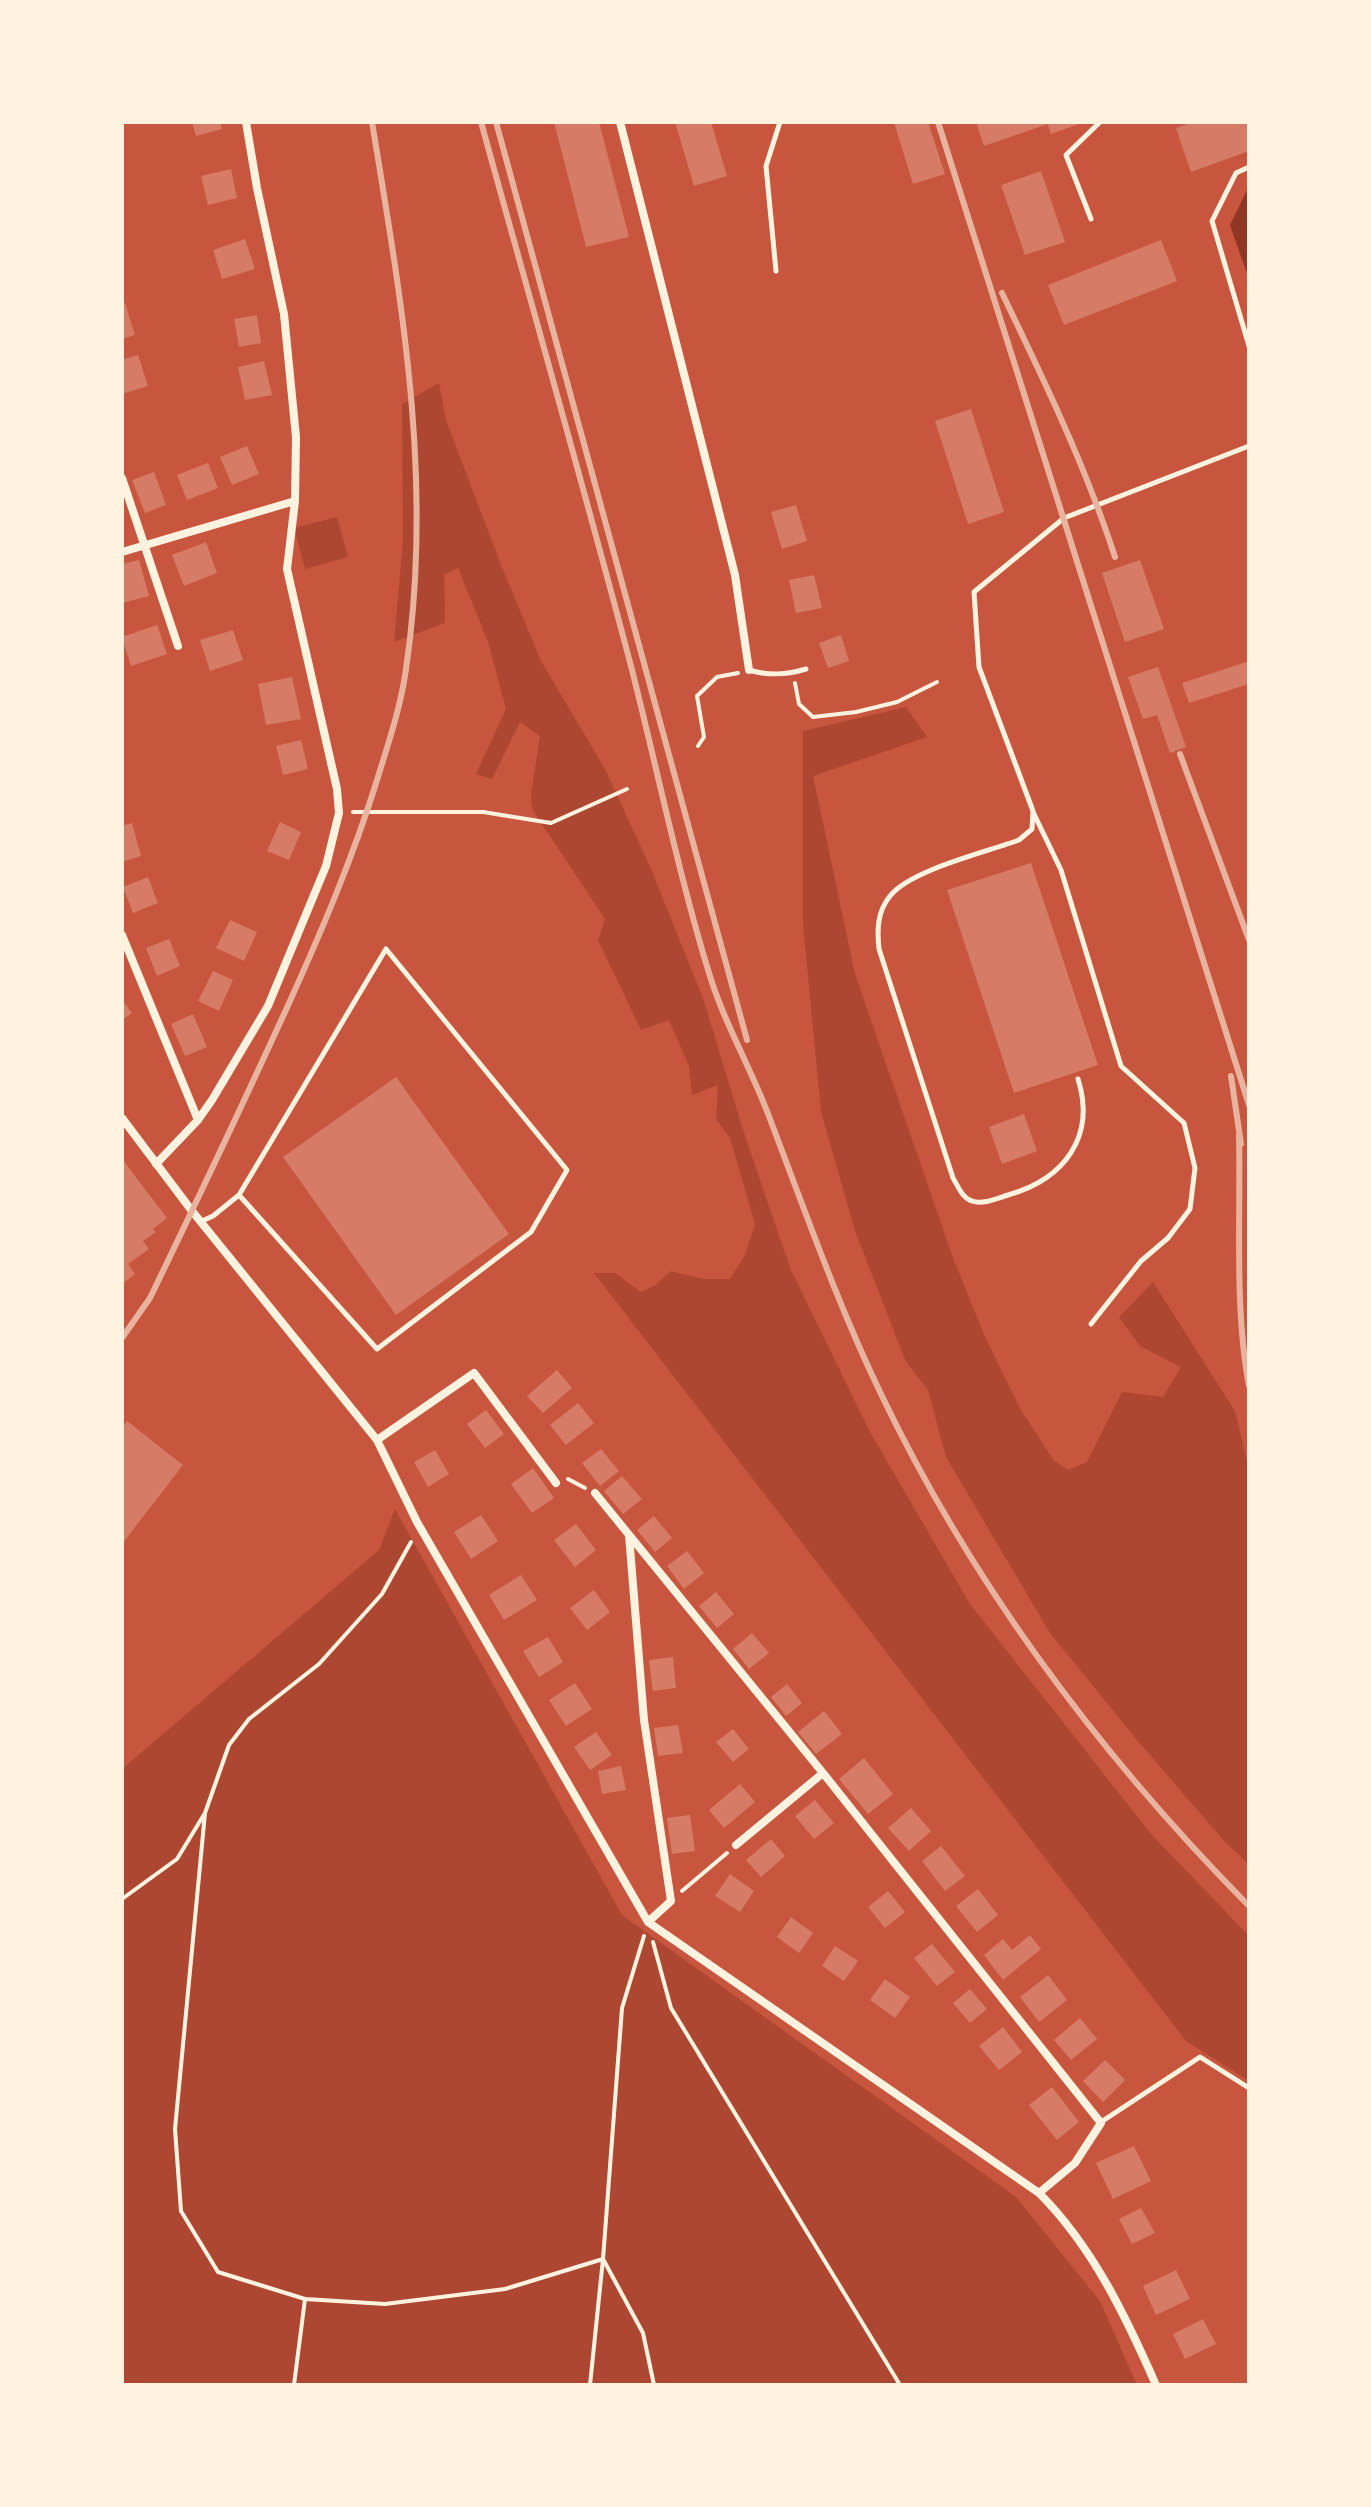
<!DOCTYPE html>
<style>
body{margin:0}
#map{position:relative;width:1371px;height:2507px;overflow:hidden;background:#c8553d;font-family:"Roboto Condensed",sans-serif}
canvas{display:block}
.frame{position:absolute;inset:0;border:124px solid #fff3e0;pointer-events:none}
</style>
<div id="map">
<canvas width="1371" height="2507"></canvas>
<div class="frame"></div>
</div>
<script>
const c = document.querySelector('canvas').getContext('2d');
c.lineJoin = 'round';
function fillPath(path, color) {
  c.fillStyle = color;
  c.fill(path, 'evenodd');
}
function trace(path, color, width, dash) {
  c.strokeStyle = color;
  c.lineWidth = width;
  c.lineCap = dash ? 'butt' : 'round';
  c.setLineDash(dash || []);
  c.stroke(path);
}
const green = new Path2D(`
 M439,383l7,37 55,145 40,96 64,108 46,100 53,132 38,126 48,141 80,164 100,172 181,230 98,102v145l-63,-40 -592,-768h21l26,19 16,-8 14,-13 32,8h27l15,-24 10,-31 -25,-86 -14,-19 2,-34 -26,10 -3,-29 -20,-46 -28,10 -43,-90 7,-21 -73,-110 -1,-15 9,-58 -20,-14 -28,57 -16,-5 30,-65 -18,-67 -30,-74 -14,7 1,48 -51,19 9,-100 -1,-138z
 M337,517l11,40 -43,12 -11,-41z
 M906,707l21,30 -114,39 42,198 98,284 32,79 36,73 33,51 14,9 19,-8 35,-70 41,5 18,-30 -41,-21 -21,-29 34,-35 82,129 14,59v394l-24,-22 -88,-102 -87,-107 -104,-176 -18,-67 -22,-28 -51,-131 -34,-119 -18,-188v-193z
 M395,1509l227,406 394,282 84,104 37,84h-1015v-616l257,-219z`);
const water = new Path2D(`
 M1249,186v86l-3,-1 -16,-46z`);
const building = new Path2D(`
 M192,122h28l2,7 -26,7z
 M554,122h45l30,115 -43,10z
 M675,122h36l16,54 -33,10z
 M894,122h34l17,52 -32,10z
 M976,122h103v2l-28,10 -3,-10 -64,22z
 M1194,122h55v29l-58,21 -15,-44z
 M231,169l6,29 -29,7 -7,-29z
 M1041,171l24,71 -40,13 -24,-70z
 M245,239l10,30 -33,10 -9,-29z
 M1161,240l16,41 -113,44 -16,-40z
 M125,303l10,32 -13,4v-35z
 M257,315l4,28 -22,4 -5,-28z
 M138,355l10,31 -26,8v-34z
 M264,361l8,34 -27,5 -7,-33z
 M971,409l33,103 -36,12 -33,-103z
 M247,446l12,28 -27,11 -12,-28z
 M208,463l10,25 -31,12 -10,-25z
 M154,472l12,33 -21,8 -13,-33z
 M796,505l11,36 -25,8 -11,-37z
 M206,542l11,31 -33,13 -12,-31z
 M139,560l10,36 -27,7v-39z
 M1140,560l24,69 -39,13 -23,-69z
 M814,575l8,33 -26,5 -7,-33z
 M157,625l10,29 -36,12 -9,-29z
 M233,630l10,30 -33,11 -10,-31z
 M841,635l8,26 -21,7 -9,-25z
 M1249,661v23l-60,19 -7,-20z
 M1158,667l28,80 -16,6 -13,-38 -14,4 -15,-42z
 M292,677l9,42 -35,6 -8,-41z
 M301,740l7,29 -25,6 -7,-29z
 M280,822l21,10 -12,28 -22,-9z
 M132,823l9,33 -19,6v-36z
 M1031,863l67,202 -84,28 -67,-203z
 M148,877l10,26 -25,10 -10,-26z
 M230,920l27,12 -13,29 -28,-13z
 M169,939l11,27 -23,10 -11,-28z
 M213,971l20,9 -14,31 -21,-10z
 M122,1000l10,13 -10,7z
 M193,1014l14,33 -22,9 -14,-32z
 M396,1077l113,157 -113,81 -113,-158z
 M1024,1114l13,37 -35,13 -13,-37z
 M122,1159l45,59 -14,11 3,3 -13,9 6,8 -21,15 7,10 -13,10z
 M557,1370l15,18 -29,25 -16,-17z
 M578,1403l16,20 -28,22 -16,-20z
 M486,1410l18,24 -19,14 -18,-24z
 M127,1421l56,44 -61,79v-116z
 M601,1449l18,22 -19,15 -18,-23z
 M435,1450l14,24 -21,13 -14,-25z
 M533,1468l21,30 -22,15 -21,-29z
 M622,1476l20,23 -19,15 -19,-23z
 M481,1515l17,26 -27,18 -17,-27z
 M654,1516l18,22 -17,14 -18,-22z
 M576,1524l20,26 -21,17 -21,-27z
 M687,1551l17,22 -20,16 -17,-23z
 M521,1575l16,25 -33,20 -15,-25z
 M594,1590l16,22 -23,18 -17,-22z
 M716,1592l18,22 -17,14 -18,-22z
 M752,1633l17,20 -20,16 -16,-20z
 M548,1637l15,25 -24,15 -16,-26z
 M673,1657l3,31 -23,3 -4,-31z
 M575,1683l17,26 -26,17 -17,-26z
 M787,1684l15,19 -16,13 -15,-19z
 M824,1711l18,23 -26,20 -18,-22z
 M678,1725l5,28 -25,3 -4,-28z
 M733,1729l16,20 -16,13 -17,-20z
 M596,1732l16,23 -22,15 -16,-23z
 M864,1758l29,36 -25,20 -29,-35z
 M621,1766l5,24 -24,4 -4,-23z
 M740,1784l15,18 -31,26 -15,-18z
 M815,1800l19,23 -20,16 -19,-23z
 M911,1808l20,23 -22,20 -21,-23z
 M690,1815l5,36 -23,3 -5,-36z
 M771,1839l14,17 -24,21 -15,-17z
 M941,1846l24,30 -20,15 -23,-30z
 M730,1874l24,17 -14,21 -25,-16z
 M978,1889l20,26 -21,17 -21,-26z
 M888,1891l17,21 -20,16 -17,-21z
 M791,1917l22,16 -14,20 -22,-16z
 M1030,1935l11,14 -38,31 -19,-25 19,-16 9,11z
 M932,1944l23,28 -18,14 -23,-28z
 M835,1946l23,15 -14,20 -22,-15z
 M1048,1975l19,25 -28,22 -19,-25z
 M885,1979l25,18 -15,21 -25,-18z
 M970,1989l17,20 -17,14 -17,-20z
 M1080,2018l17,21 -26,21 -17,-20z
 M1003,2027l19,25 -23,18 -20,-24z
 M1105,2060l20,20 -22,22 -20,-21z
 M1052,2087l27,35 -22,18 -28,-35z
 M1134,2146l17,35 -38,18 -17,-36z
 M1141,2208l14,25 -23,11 -13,-25z
 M1176,2270l14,29 -34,16 -13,-29z
 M1203,2319l13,25 -31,15 -12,-25z`);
const path = new Path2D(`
 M795,683l4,21 14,13 43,-5 41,-10 40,-20
 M698,746l6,-9 -7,-41 20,-19 21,-4
 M353,812h130l68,11 76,-34
 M568,1479l17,9
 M205,1813l-30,316 6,82 37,61 87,27 80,5 120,-15 98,-30 -13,126
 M682,1891l45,-38
 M122,1899l55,-40 28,-46 24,-68 20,-26 70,-55 63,-70 29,-52
 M644,1936l-22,72 -19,251 40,74 11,52
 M653,1942l18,66 229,377
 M294,2385l11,-86`);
const service = new Path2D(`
 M1249,167l-13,6 -24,48 37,125
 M1091,219l-25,-64 34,-33
 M776,271l-10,-105 14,-44
 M749,670c20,6 37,5 57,-1
 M1033,812l28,58 60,196 63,57 11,45 -5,41 -22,29 -27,23 -50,63
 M1078,1079c18,57 -13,100 -70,116 -10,3 -25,10 -36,6 -10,-3 -14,-15 -19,-23l-74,-229c-2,-19 -2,-37 11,-53 20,-26 97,-44 129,-56l13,-11 1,-18 -54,-144 -5,-75 90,-74 185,-72
 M202,1221l11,-5 26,-21 147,-246 181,221 -36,62 -154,117 -138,-154
 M1101,2122l99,-65 49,31`);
const minor = new Path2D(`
 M620,122l115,453 14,95
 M122,478l56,168
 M122,552l173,-51
 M122,935l76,185
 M122,1118l70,93 185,229 40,82 231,400 391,271c54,54 87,124 117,192
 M156,1164l42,-44 14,-20 56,-94 58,-140 13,-53 -2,-24 -50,-220 8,-68 1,-64 -12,-123 -27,-126 -11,-66
 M377,1440l97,-67 82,110
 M595,1493l228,280 278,350 -26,40 -36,30
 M629,1535l15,185 27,181 -23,21
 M736,1845l87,-72`);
const rail = new Path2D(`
 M481,122c50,181 102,362 150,544 26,102 47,206 78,307 15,50 43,97 61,146 35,92 68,186 111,275 91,190 220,362 368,512
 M496,122l251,918
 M938,122l311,983
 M1002,293c42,87 83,172 113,264
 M1180,754l69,186
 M1231,1076l10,68
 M1239,1135c2,80 -5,172 10,251
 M122,1338l28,-40c46,-95 91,-190 135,-286 35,-77 68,-154 93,-235 11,-36 23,-71 28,-108 28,-187 -4,-364 -34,-547`);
fillPath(green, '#ae4732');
fillPath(water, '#8f3625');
fillPath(building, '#d67c66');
trace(path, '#fff3e0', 4);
trace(service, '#fff3e0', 5);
trace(minor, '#fff3e0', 8);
trace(rail, '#e9b49f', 6);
</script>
